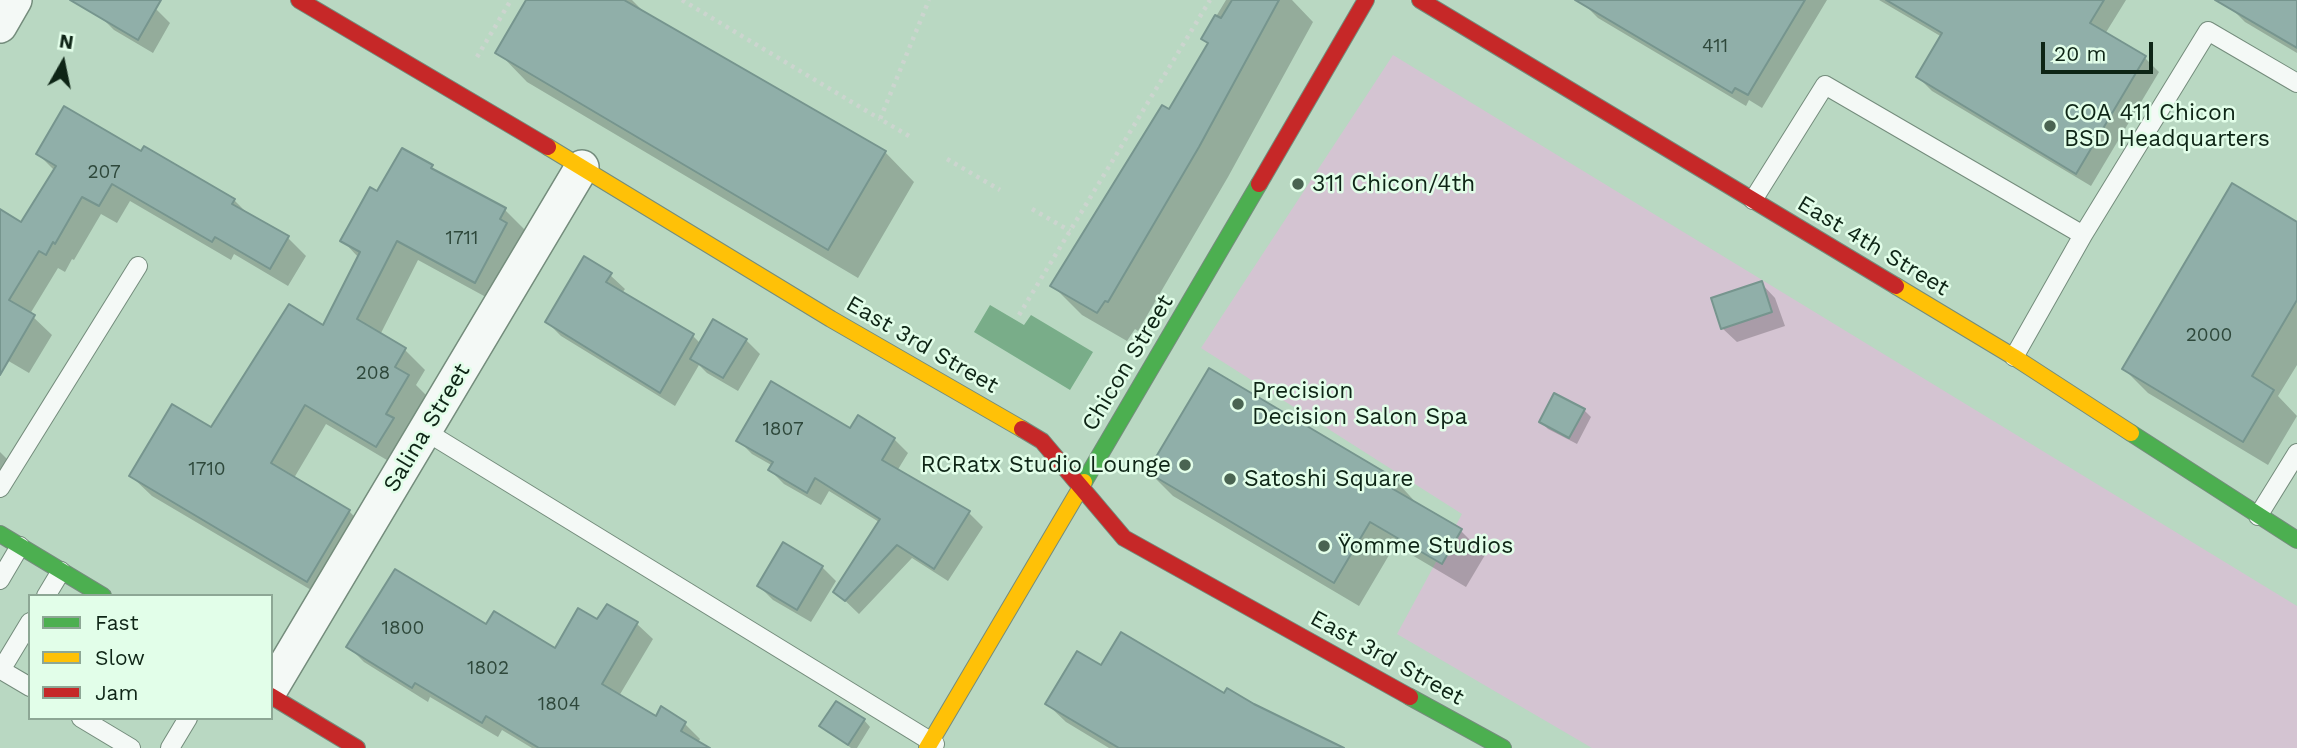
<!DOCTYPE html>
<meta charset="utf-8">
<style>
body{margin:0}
#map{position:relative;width:2297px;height:748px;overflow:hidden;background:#b9d8c2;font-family:"Work Sans",sans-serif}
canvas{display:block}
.legend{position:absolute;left:28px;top:594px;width:245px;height:126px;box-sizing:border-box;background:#e2fee9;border:2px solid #8da795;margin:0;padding:9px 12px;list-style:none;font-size:21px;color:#0e2516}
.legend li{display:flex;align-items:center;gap:14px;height:35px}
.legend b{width:35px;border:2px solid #8da795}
.north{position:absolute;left:28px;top:28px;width:70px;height:70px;-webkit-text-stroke:5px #e2fee9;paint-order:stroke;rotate:9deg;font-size:19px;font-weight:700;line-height:28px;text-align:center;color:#0e2516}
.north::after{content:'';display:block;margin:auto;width:24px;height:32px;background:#0e2516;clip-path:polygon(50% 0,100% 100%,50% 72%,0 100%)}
.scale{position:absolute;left:2041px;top:42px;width:112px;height:32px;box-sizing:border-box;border:4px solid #0e2516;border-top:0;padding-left:9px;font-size:21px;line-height:24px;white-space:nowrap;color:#0e2516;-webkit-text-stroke:5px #e2fee9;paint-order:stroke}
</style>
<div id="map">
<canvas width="2297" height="748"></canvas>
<ul class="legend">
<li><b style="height:9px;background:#4caf50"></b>Fast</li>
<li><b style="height:9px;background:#ffc107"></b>Slow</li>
<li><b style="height:9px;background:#c62828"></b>Jam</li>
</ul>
<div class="north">N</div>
<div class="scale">20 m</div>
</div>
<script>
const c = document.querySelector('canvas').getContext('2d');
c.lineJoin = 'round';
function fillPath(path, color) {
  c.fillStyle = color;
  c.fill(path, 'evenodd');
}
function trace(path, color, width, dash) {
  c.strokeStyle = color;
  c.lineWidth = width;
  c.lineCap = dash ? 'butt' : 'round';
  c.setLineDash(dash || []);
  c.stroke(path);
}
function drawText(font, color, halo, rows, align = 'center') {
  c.font = font + ' "Work Sans",sans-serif';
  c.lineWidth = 5;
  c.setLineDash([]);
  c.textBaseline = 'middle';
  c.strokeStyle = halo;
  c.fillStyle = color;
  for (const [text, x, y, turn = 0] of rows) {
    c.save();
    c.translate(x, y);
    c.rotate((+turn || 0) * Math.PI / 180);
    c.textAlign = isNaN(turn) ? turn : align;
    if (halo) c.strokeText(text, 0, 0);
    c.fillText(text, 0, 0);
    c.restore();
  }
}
const green = new Path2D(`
 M1393,55l904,551v142h-705l-195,-114 65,-120 -261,-166z`);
const water = new Path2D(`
 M990,305l34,20 7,-10 62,37 -23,38 -96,-58z`);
const shadow = new Path2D(`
 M109,0h31l16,9 14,14 -17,30 -39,-23 -14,-14z
 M537,0h95l13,13 240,139 29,30 -56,96 -331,-196 -29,-30z
 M1226,0h66l21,22 -85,155 -90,154 -3,-2 -8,12 -45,-26 -29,-29 117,-174 39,-67 -6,-7z
 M1586,0h241l-65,108 -13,-8 -3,6 -148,-88 -14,-14z
 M1879,0h247l-21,34 40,24 14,14 -68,114 -159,-95 -14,-14 24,-40z
 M2235,0h62v53l-52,-31 -14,-14z
 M38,154h104l92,46 16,16 38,22 18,18 -18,30 -54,-32 -3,6 -101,-59 -13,22 -16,-9 -27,46 -2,-1 -7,13 -7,-4 -28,46 22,21 -23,38 -29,-17v-124l22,-8 33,-53z
 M431,167l8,7 66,36 20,20 -30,72 -77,-42 -38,75 25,15 20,20 -9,15 12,12 -31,69 -71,-42 -32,54 55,33 20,21 -41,68 -176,-104 -21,-20 81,-46 112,-103 35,-69 -17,-18 36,-47z
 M2297,224v141l-19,31 19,20 -29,49 -120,-72 -24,-24z
 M610,275l15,14 -3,4 71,43 8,8 45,-4 14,14 -22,37 -31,-18 -8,-8 -24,41 -114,-70 -14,-14z
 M1761,283l14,15 10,28 -48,16 -15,-14z
 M1584,410l7,7 -14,27 -29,-15 -7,-7z
 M850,430l44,9 14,14 -11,18 72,42 14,14 -35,54 -36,-23 -53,56 -23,-22 43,-70 -50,-31 -8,14 -37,-21 -14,-14 3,-4 -21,-12 -14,-14z
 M0,452l8,8 -8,14z
 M1149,472l248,10 23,25 41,24 24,24 -19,32 -71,-42 -36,61 -186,-110z
 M822,567l14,14 -25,41 -38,-22 -14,-14z
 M607,606l30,18 16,15 -34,57 37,22 29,6 15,15 -5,9h-163l-30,-18 -4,7 -68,-40 -2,5 -64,-40 -15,-15 137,-21 69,24 43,-28z
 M1102,668l123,27 111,53h-227l-43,-26 -19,-18z
 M864,720l6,7 -13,21h-6l-29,-22z`);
const building = new Path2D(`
 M70,0h91l-23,40z
 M526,0h98l262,151 -58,99 -333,-197z
 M1232,0h47l-80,147 -91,155 -3,-1 -8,12 -47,-27 112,-181 7,4 39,-66 -7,-4 14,-24 6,3z
 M1575,0h230l-57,95 -13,-7 -3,5z
 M1886,0h218l-14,23 56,33 -70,118 -160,-97 26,-44z
 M2215,0h82v48z
 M64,106l77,45 3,-5 91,53 -3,5 57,32 -19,33 -55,-32 -3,5 -100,-58 -13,22 -17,-9 -27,47 -2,-2 -7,13 -7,-4 -30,49 26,15 -35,60v-166l21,13 35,-56 -20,-12z
 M402,148l31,17 -2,3 75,40 -6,11 7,4 -32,60 -78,-42 -40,78 49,29 -11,19 14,8 -23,39 8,4 -18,29 -71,-42 -34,58 79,47 -43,72 -178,-106 43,-72 39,23 78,-123 34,21 37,-73 -20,-11 30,-54 7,4z
 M2232,183l65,39v78l-45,76 22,14 -31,52 -121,-73z
 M584,256l28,17 -6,9 88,52 -34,59 -115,-71z
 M1762,281l10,31 -51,17 -10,-31z
 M713,319l34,20 -24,39 -33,-19z
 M1209,368l189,112 -5,9 69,40 -20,35 -72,-42 -36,61 -187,-111z
 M771,381l79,47 8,-13 37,23 -13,22 88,51 -36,58 -37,-24 -52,56 -12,-9 47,-73 -65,-41 -8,15 -39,-23 5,-8 -37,-21z
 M1554,393l31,16 -16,29 -30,-16z
 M783,542l40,24 -26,44 -40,-24z
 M395,569l91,55 8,-13 61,37 23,-40 19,11 10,-15 31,18 -36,62 54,32 5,-10 25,16 -5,9 29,17h-171l-53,-32 -4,7 -67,-40 -3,5 -66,-41z
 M1121,632l103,61 3,-5 27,16 90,44h-225l-74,-44 32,-53 24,14z
 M836,701l29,18 -17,26 -29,-19z`);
const path = new Path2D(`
 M682,0l198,119
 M477,57l34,-57
 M909,136l-29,-17 49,-119
 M947,159l53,31
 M1032,209l38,22
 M1019,315l191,-315`);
const lane = new Path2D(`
 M1753,200l72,-115 258,150 -69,122
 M2083,235l125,-204 89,52
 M425,431l510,313
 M0,488l138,-222
 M2258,516l39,-63
 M0,580l20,-34
 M46,596l15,-25
 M30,622l-29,48 29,17
 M81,718l50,30
 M170,748l18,-30`);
const street = new Path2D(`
 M0,26l15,-26
 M271,689l311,-522`);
const fast = new Path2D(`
 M2131,433l166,107
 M1084,482l175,-298
 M0,534l103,62
 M1410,697l93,51`);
const slow = new Path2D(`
 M548,147l283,172 191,110
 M1896,286l118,71 117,76
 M927,748l157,-266`);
const jam = new Path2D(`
 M299,0l249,147
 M1420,0l476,286
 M1259,184l107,-184
 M1022,429l20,12 82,97 286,159
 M271,696l86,52`);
const markers = [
 [2050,126,7,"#4a6452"],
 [1298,184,7,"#4a6452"],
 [1238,404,7,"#4a6452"],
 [1185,465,7,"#4a6452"],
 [1230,479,7,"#4a6452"],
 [1324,546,7,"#4a6452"]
];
const numberNames = [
 ["411",1715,46],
 ["207",104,172],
 ["1711",462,238],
 ["2000",2209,335],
 ["208",373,373],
 ["1807",783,429],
 ["1710",207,469],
 ["1800",403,628],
 ["1802",488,668],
 ["1804",559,704]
];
const poiNames = [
 ["COA 411 Chicon",2064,113],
 ["BSD Headquarters",2064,139],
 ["311 Chicon/4th",1312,184],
 ["Precision",1252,391],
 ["Decision Salon Spa",1252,417],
 ["RCRatx Studio Lounge",1171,465,"right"],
 ["Satoshi Square",1244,479],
 ["Ÿomme Studios",1338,546]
];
const streetNames = [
 ["East 4th Street",1873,246,31],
 ["East 3rd Street",922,345,30],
 ["Chicon Street",1128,363,-59],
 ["Salina Street",427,428,-59],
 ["East 3rd Street",1387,658,29]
];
fillPath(green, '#d4c4d2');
fillPath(water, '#79ad89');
fillPath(shadow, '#0003');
fillPath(building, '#90afa9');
trace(building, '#76958e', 2);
trace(lane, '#748c7c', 20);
trace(street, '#748c7c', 36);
trace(fast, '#748c7c', 18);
trace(slow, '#748c7c', 18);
trace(jam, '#748c7c', 18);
trace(path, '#ccd5cf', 4.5, [3.5, 5]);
trace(lane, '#f4f9f6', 18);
trace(street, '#f4f9f6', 33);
trace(fast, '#4caf50', 16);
trace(slow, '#ffc107', 16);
trace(jam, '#c62828', 16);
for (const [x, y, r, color] of markers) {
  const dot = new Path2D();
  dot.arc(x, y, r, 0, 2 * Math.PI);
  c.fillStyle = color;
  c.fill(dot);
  trace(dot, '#e2fee9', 2.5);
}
drawText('19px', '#2e483b', null, numberNames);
drawText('23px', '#0e2516', '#e2fee9', poiNames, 'left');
drawText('23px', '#0e2516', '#e2fee9', streetNames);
</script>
